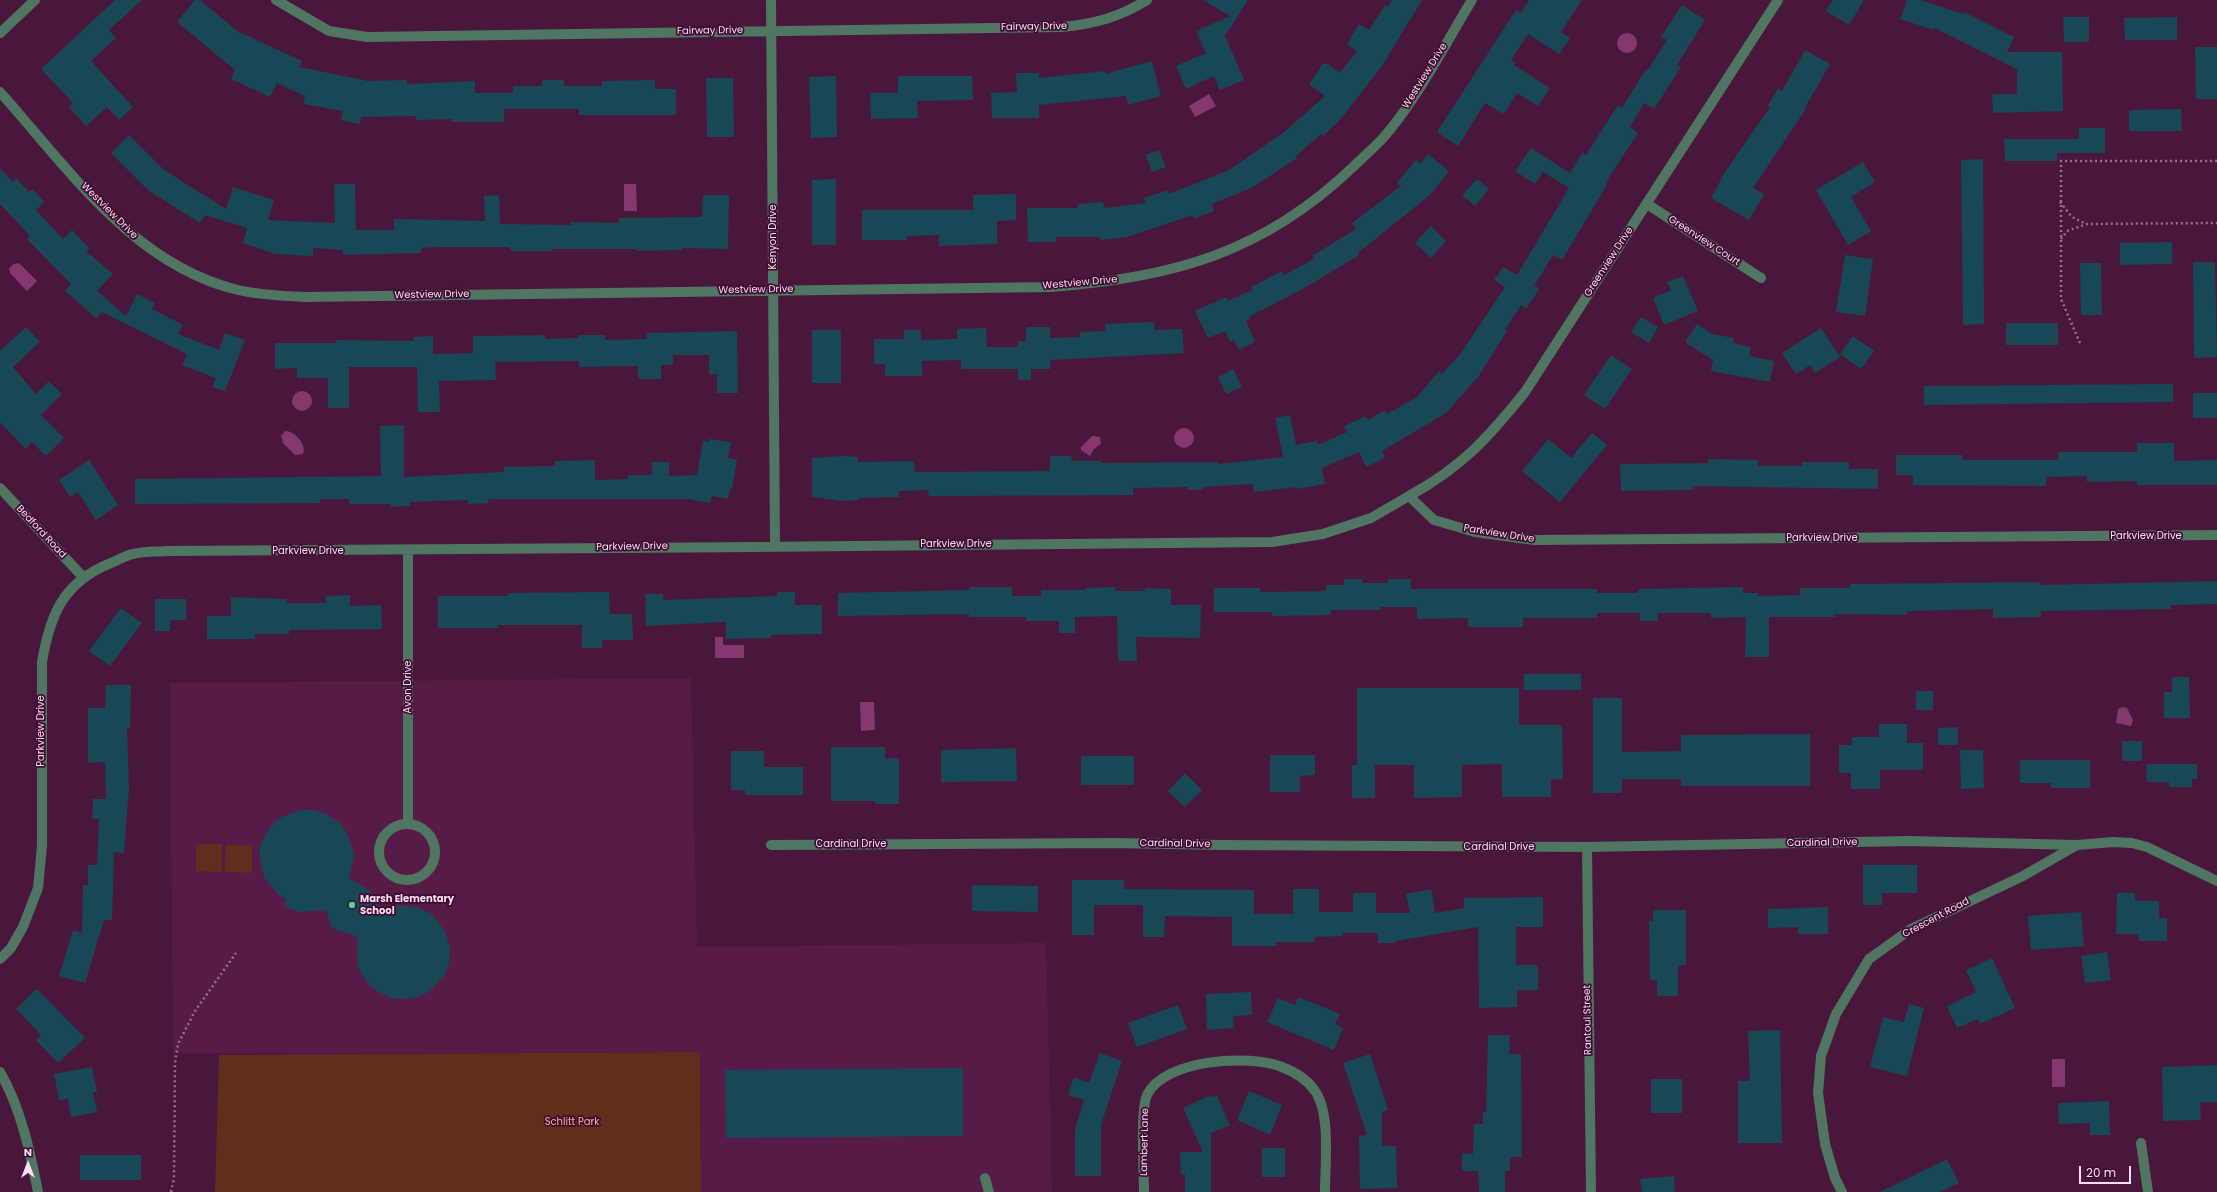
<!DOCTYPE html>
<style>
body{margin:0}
#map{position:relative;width:2217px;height:1192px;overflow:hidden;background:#49173c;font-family:Poppins,sans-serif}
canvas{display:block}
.north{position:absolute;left:8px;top:1144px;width:40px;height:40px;-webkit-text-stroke:3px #3e0b32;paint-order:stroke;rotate:0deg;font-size:11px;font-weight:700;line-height:16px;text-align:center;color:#feddf2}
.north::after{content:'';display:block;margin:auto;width:14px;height:18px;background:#feddf2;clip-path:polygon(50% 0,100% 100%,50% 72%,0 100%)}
.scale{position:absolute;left:2079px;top:1166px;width:52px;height:18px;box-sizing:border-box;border:2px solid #feddf2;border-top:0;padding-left:5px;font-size:12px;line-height:14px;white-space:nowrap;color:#feddf2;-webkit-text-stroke:3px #3e0b32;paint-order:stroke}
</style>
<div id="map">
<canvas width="2217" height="1192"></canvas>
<div class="north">N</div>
<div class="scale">20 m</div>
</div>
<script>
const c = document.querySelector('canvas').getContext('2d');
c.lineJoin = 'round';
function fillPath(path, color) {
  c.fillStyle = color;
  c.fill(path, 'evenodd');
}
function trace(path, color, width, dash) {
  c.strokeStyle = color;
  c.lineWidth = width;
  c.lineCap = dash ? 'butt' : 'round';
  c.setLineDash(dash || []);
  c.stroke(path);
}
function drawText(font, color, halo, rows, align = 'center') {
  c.font = font + ' Poppins,sans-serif';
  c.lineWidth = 3.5;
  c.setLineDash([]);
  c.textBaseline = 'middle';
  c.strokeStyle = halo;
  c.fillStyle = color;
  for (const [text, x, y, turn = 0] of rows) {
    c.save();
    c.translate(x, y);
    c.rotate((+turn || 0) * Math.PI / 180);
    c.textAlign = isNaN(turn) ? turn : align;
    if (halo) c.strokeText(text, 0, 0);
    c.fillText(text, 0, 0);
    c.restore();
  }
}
const built = new Path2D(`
 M691,678l6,269 349,-4 6,249h-351l-1,-140 -527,2 -3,-371z`);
const green = new Path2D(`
 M196,844h26v28l-26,-1z
 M226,845h26v28l-27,-1z
 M700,1052l1,140h-486l4,-137z`);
const water = new Path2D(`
 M1617 43a10 10 0 1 1 20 0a10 10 0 1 1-20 0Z
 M1209,94l7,12 -21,11 -6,-11z
 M624,184h12l1,27h-13z
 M19,263l18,18 -10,10 -17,-18 -1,-5 5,-4z
 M292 401a10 10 0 1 1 20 0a10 10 0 1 1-20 0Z
 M1174 438a10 10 0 1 1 20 0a10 10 0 1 1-20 0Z
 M285,431c10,0 22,14 18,23l-8,1 -12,-12 -2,-7z
 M1092,436l8,1 1,7 -7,5 -4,7 -9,-6v-3z
 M715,637h8v8h21v13h-29z
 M860,702h14l1,28 -14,1z
 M2123,707l4,1 6,12 -2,6 -15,-3 2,-14z
 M2052,1059h13v28h-13z`);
const building = new Path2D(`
 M115,0h27l-33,30 7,8 -25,23 42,46 -14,13 -12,-13 -21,19 -17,-19 4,-4 -32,-34z
 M195,0h5l37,31 65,30 -3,6 69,14 39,-1v4l68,-3v12h38v-7h29v-6h22v6h38v-5l53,-1v9h21v26h-97v-6h-75v13h-52v-3l-36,1v-4l-55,1 -1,7 -19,-4 2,-9 -40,-7 2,-8 -28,-13 -7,14 -39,-18 4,-9 -58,-48z
 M1203,0h45l-23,36 19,44 -24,10 -6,-14 -28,13 -10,-23 30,-13 -10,-22 34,-15z
 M1392,0h30l-40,66 -43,55 -16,15 -2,-2 -25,22 1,2 -44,29 -41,17 2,7 -20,8 -1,-4 -66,22 -27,3 -1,-3h-43v5h-28l-1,-34h51v-4l25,-2 1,6 42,-5 -2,-5 24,-8 1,4 60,-24 54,-37 42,-37 -16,-12 14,-20h5l12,9 17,-22 -10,-7 12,-20 10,6 16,-25 3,2z
 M1529,0h53l-21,32 9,6 -11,16 -31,-20 -17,26 5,2 -2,3 36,23 -12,18 -21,-13 -13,21 -19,-11 -27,43 -21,-14 79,-122 5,3z
 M1833,0h31l-15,25 -23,-14z
 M1907,0h14l42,14 1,-2 50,25 -7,15h55l1,59 -70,2 -1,-19h25v-25l-82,-41 -1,2 -34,-11z
 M1682,5l23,15 -28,45 4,2 -27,42 -10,-6 -14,24 8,6 -32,49 2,1 -46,77 -9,-5 -19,31 5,3 -13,20 -5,-4 -16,25 2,1 -29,46 -32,36 -64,38 3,7 -19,9 -7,-15 -37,16 3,16 -28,5v-2l-43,5 -1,-8 -50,3v3h-15v-3l-55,1v7l-204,1 -1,-6 -29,1v6l-40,1v2l-16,1 -31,-4v-39l30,-2 16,1v5l56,-1 1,11 135,-1v-15h21l1,5h29v2l117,-1v2l65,-7 -8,-39 15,-3 6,30 21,-4 1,4 29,-13 -3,-6 22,-10 2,4 17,-10 2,4 30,-17 22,-26 3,3 19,-21 44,-66 -11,-7 9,-13 14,8 52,-87 -26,-16 -8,12 -20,-13 16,-23 39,25 12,-20 4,2 32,-50 4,3 24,-39 2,1 19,-30 -6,-3z
 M2063,17h26v25h-25z
 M2177,17v23h-52l-1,-22z
 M2195,47h22v52h-21z
 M1805,50l25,14 -24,42 1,1 -54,81 11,6 -15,26 -38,-22 14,-26 45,-65 -2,-2 10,-16 4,2z
 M1152,61l9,35 -33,9 -2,-9 -87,9v13h-47l-1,-25 26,-1 -1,-19h23v5l66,-7v3z
 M836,76l1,61 -26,1 -2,-61z
 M898,76h74l1,24 -56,1 1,17 -47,1 -1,-26h28z
 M706,78h27l1,59h-27z
 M2181,109l1,22h-53v-21z
 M2079,128h26v25h-48v8h-52l-1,-22h75z
 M129,135l35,35 62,39 7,-22 41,13 -6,20 67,3 -1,-39h21l1,46h38v-11l91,2 -1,-25 15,-1 1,29 71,1v-3l48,1v-5l83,-1 1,-22h26l-1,54 -46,-1v2l-45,1v-2h-85v2h-42v-4h-73l-16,1v5l-78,2v-5l-30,-2v8l-38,-2 -32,-11 4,-15 -42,-13 -5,8 -51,-32 -38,-38z
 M1159,150l7,17 -14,5 -6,-17z
 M1428,154l21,17 -18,23 -73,59 1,2 -51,31 -59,31 1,2 -4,2 9,21 -16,8 -5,-10 -4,2 -5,-11 -17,7 -13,-27 31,-14 2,4 25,-11 -2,-3 31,-16 2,4 30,-16 -2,-3 44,-27 -4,-6 49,-37 -4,-3 19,-23 4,4z
 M1983,159l1,165 -21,1 -2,-165z
 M1863,162l12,20 -24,15 20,34 -23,14 -32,-55z
 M0,168l13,14 3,-4 13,14 4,-3 11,13 -8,8 27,29 9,-9 17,18 -3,3 27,23 -16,17 29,25 11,-22 18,9 -3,6 31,16 -5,9 41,16 6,-17 20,7 -20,51 -13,-4 4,-9 -34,-13 5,-11 -85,-42 -6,6 -31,-27 6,-7 -44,-45 3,-3 -30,-32z
 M836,179v66h-24v-65z
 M1477,179l12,10 -14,17 -13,-11z
 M1016,194v26l-19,1v23l-58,2v-11l-32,1v4h-45v-30h111v-15z
 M1431,226l15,15 -15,17 -16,-15z
 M2172,242v22l-52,1v-22z
 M1845,255l28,4 -8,57 -29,-4z
 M2193,262h22l2,95 -23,1z
 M2080,263h21l1,52h-21z
 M1683,276l15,35 -34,14 -11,-27 18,-8 -4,-8z
 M1641,317l17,10 -9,16 -18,-11z
 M1154,322l1,8 27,-1 2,24 -134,7v9h-19v11h-13v-11h-57v-9l-39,1v15h-37v-12h-11v-25h30v-9h17v10l36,-1v-10l29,-1 1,19h31v-6h8v-14h24v11l30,-1v-5l25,-1v-7z
 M2006,323h52v22h-52z
 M1697,324l15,10 22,4 -1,5 18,4 -2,9 25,5 -4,21 -59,-11 2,-11 -28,-18z
 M26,327l14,15 -27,25 23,27 13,-13 13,13 -21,21 23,23 -18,18 -14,-14 -6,7 -26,-27v-71z
 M1821,328l19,29 -25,16 -5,-8 -14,9 -14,-21z
 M812,330h29v53h-29z
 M737,331l1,62h-21v-19h-8v-19h-36v10h-12v14h-23v-13l-59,1v-6l-84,1 1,18 -57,1 1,31h-22l-1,-45h-68v41h-21v-30h-31v-10l-22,1v-26h61v-3l78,1v-4l19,-1v18l40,-1v-17l72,-1v4l33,-1v-3h27v5l42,-1v-6z
 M1853,336l21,15 -13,18 -21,-15z
 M1611,355l21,14 -27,40 -21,-14z
 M1233,369l9,18 -16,7 -8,-17z
 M2173,384v18l-249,3v-19z
 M2193,393h24v25h-24z
 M404,425v52l100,-5v-5l51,-1v-5l40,-1v20l33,-1v-4h24v-13h17v14l28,-1 6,-34 6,1v-3l22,3 -3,16 9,2 -5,29h-2l-2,10 -16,-3 -2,7 -21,-4h-201l1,4 -21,1v-4l-36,1 -22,1v4l-19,1v-3h-42v-5h-29v4l-185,1v-25l246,-3 -1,-50z
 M1592,433l15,12 -47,57 -38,-31 26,-32 23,19z
 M2137,443h37v18l43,-1v25h-80v-4l-50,1v-6l-41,1v9l-133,-1v-10h-17v-20h66v5h96v-8h79z
 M1708,459l50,1v6h44v-4h47v7h29v20l-185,-3v4l-72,1 -1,-27 88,-1z
 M89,460l29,45 -22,15 -18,-28 -8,5 -11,-17z
 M1344,579h18v4h26v-4h23v10h186v4h41v-4l105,-2v6h15v3l42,-1v-7h50v-4l190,-2v3l177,-4v23l-46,1v4l-130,2v6l-48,1v-9l-86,2v4l-72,-1v3h-66v40h-24l1,-40 -35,1v-5h-53v8h-18v-8h-43v5h-74v9h-55v-9l-51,1v-12h-37v3h-49v5l-59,1v-4h-58v-24h46v4l66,-1v-6h18z
 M970,587h42v9h29v-6h45v-2l29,-1v4h30v-3l26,1v16h30l-1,33 -64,-1 1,24h-19l-1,-45 -42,1v16h-16v-12h-33v-4h-57v-3l-131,2v-23l132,-3z
 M609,592l1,22h22l1,26h-31v8h-20v-23h-84v3h-60v-32h70v-3z
 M777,592h18v13h27v29l-51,1v3l-45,1v-17l-80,4 -1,-32h18v6l114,-4z
 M350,595v11l31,-1 1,24 -93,1v4h-34v5h-48v-23h24v-19l56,2v4h39v-7z
 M155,599h31v21h-16v11h-15z
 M121,608l21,15 -32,43 -21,-15z
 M1524,674h57v16h-57z
 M2172,677h17l1,41h-26v-26h8z
 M106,685h25l-1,43h-3l2,59 -5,66 -10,-1 -2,68h-8l-19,63 -26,-7 14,-46 9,3 1,-48h5v-20h9l2,-46h-7l1,-20h13l-1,-37 -17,1v-55h17z
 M1357,688h162v37h43l1,54 -12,1v17h-49v-33l-40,1v32l-48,1v-33h-39v33h-23v-33h5z
 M1916,691h17v19h-17z
 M1593,698h29v54l59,-1v-16l129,-1v52h-129v-7h-59v14h-29z
 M1879,724h28v19h16v27h-43v19h-29v-16h-12v-28h13v-8h27z
 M1958,727v18h-20v-17z
 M2122,741h20v20h-20z
 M831,747h54v11h14v46h-24v-3h-44z
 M1016,748l1,33 -76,1v-32z
 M1960,750h23l1,38 -23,1z
 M731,751h33v16h39v28h-58v-5h-14z
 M1270,755h45v20l-15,1v16h-30z
 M1081,756h53v29h-53z
 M2020,760h70v28h-39v-5h-31z
 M2146,764h51v15h-5v8h-23v-5h-22z
 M1185,773l17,17 -17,17 -17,-16z
 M300,810h13l13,4 14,9 7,10 7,21 -5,24 20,12 13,20 16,-5 19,2 15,7 13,17 5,17 -1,14 -3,11 -15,17 -10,6 -15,3 -16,-1 -11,-6 -9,-6 -12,-18 -1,-31 -25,-9 -6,-18 -27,2 -15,-6 2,-7 -8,-5 -14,-17 -5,-22 2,-11 10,-18 9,-8z
 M1863,865h54v28h-35v12h-19z
 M1072,880h52v9l130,1v24h39v-25h26v23h34v-19h23v20h34l-4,-19 25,-5 4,24 29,-5v-10l79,-1v30h-27v38h22v25h-21v17l-38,1 -1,-81 -82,14v2h-18v-10h-35v3l-28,1v5h-39v4h-44v-29l-67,-1 -1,21h-21v-32h-49v30h-22z
 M972,885l66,1v26l-66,-1z
 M2117,893h18v8h24v17h8v23h-28v-7h-23z
 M1828,907v27h-30v-7l-30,1v-19z
 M1653,910h33v55h-8v31h-21v-16h-7l-1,-59h4z
 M2081,912l3,34 -53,4 -3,-34z
 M2107,952l4,28 -26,3 -4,-27z
 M1992,958l23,50 -35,16 -2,-5 -21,9 -10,-22 29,-14 -10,-22z
 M37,989l48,49 -27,25 -22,-23 5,-5 -25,-26z
 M1251,992l1,23 -19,1 1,12 -27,2 -1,-36z
 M1298,997l42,17 -5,10 8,4 -9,22 -67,-28 11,-24 17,7z
 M1909,1004l15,4 -17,68 -37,-9 13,-50 21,5z
 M1178,1005l9,24 -50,18 -9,-24z
 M1780,1030l2,113h-44v-62h12l-2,-50z
 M1488,1035h22l-1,19h12l1,103h-12v14h-5v21h-26l-1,-21h-16v-18l11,1 1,-30h9v-12h3z
 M1100,1053l22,8 -21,64v51h-26v-47l9,-29 -16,-5 6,-18 15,6z
 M1370,1054l18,56 -6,2v34h14l1,42 -37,1 -1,-53 8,-1 -24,-72z
 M2217,1065v37h-17l1,18 -38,1 -1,-54z
 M92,1067l5,25h-4l4,20 -26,5 -3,-18 -9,1 -5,-26z
 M963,1068v68l-237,2 -1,-68z
 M1651,1079h31v34h-31z
 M1249,1091l33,14 -12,30 -33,-15z
 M1211,1095l1,2 5,-1 13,29 -19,8v59h-26v-18h-4l-1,-22h23l-20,-44z
 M2109,1101l1,34h-20v-12l-31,1 -1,-21z
 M1262,1148h23v29h-23z
 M80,1155h61v25h-61z
 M1947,1159l12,24 -19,9h-60z
 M1674,1176l1,16h-33l-2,-13z`);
const path = new Path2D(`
 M2060,202l12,15 14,7
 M2061,239l6,-8 20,-7 130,-1
 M2080,343l-19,-44v-138h156
 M171,1192l3,-14 1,-115 3,-19 17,-33 41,-58`);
const service = new Path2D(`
 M2141,1143l7,49
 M985,1178l4,14`);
const minor = new Path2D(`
 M276,0l53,31 38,6 695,-10c32,-3 58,-10 85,-27
 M771,0l4,545
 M0,33l35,-33
 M0,92c68,76 133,173 238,198 22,5 44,6 67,7l746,-10c121,-9 212,-34 302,-120 10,-10 21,-19 31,-30 35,-41 60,-91 88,-137
 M1647,204l114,74
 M0,488l83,89
 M1409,496c53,-29 79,-58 116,-104l253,-392
 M408,551v272
 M379 852a28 28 0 1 1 56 0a28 28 0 1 1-56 0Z
 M771,845l344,-2 105,2 367,2 322,-6 168,4 36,-3 19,1 15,4 70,34
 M1587,847l4,345
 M0,959l11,-11 12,-21 15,-39 4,-42v-184c8,-47 21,-80 69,-99 7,-3 15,-8 22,-9 11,-3 23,-2 34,-3 368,0 737,-7 1105,-9l51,-8 48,-16 38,-22 25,24 41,12 59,8 683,-5
 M0,1072c21,36 30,80 38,120
 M1144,1192c0,-19 -4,-82 3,-97 18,-36 102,-41 135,-28 13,5 25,12 33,24 16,23 10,73 10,101
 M1842,1192l-7,-14 -10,-34 -7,-51 3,-37 15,-42 33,-55 42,-30 112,-53 54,-31`);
const markers = [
 [352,905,4,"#53d396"]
];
const streetNames = [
 ["Fairway Drive",1034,27,-1],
 ["Fairway Drive",710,31,-1],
 ["Westview Drive",1425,76,-58],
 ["Westview Drive",109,211,45],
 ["Kenyon Drive",773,237,-90],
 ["Greenview Court",1704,241,33],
 ["Greenview Drive",1609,262,-57],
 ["Westview Drive",1080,283,-5],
 ["Westview Drive",756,290,-1],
 ["Westview Drive",432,295,-1],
 ["Bedford Road",41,532,47],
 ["Parkview Drive",1499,534,9],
 ["Parkview Drive",2146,536],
 ["Parkview Drive",1822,538],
 ["Parkview Drive",956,544],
 ["Parkview Drive",632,547,-1],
 ["Parkview Drive",308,551],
 ["Avon Drive",408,687,-90],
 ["Parkview Drive",41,731,-90],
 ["Cardinal Drive",1822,843,-1],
 ["Cardinal Drive",851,844],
 ["Cardinal Drive",1175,844,1],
 ["Cardinal Drive",1499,847],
 ["Crescent Road",1936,918,-28],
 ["Rantoul Street",1588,1020,-91],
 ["Lambert Lane",1145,1142,-89]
];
const poiNames = [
 ["Marsh Elementary",360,899],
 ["School",360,911]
];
const parkNames = [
 ["Schlitt Park",572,1122]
];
fillPath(built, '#561c47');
fillPath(green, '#602e1c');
fillPath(water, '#84386f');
fillPath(building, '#184855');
trace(path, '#9a708e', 2.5, [2, 3]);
trace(service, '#4f7660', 10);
trace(minor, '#4f7660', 10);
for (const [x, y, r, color] of markers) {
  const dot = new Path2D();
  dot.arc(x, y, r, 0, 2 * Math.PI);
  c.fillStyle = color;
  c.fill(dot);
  trace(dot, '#3e0b32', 1.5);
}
drawText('10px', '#feddf2', '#3e0b32', streetNames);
drawText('bold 10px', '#feddf2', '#3e0b32', poiNames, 'left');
drawText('10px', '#fbb299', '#3e0b32', parkNames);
</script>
